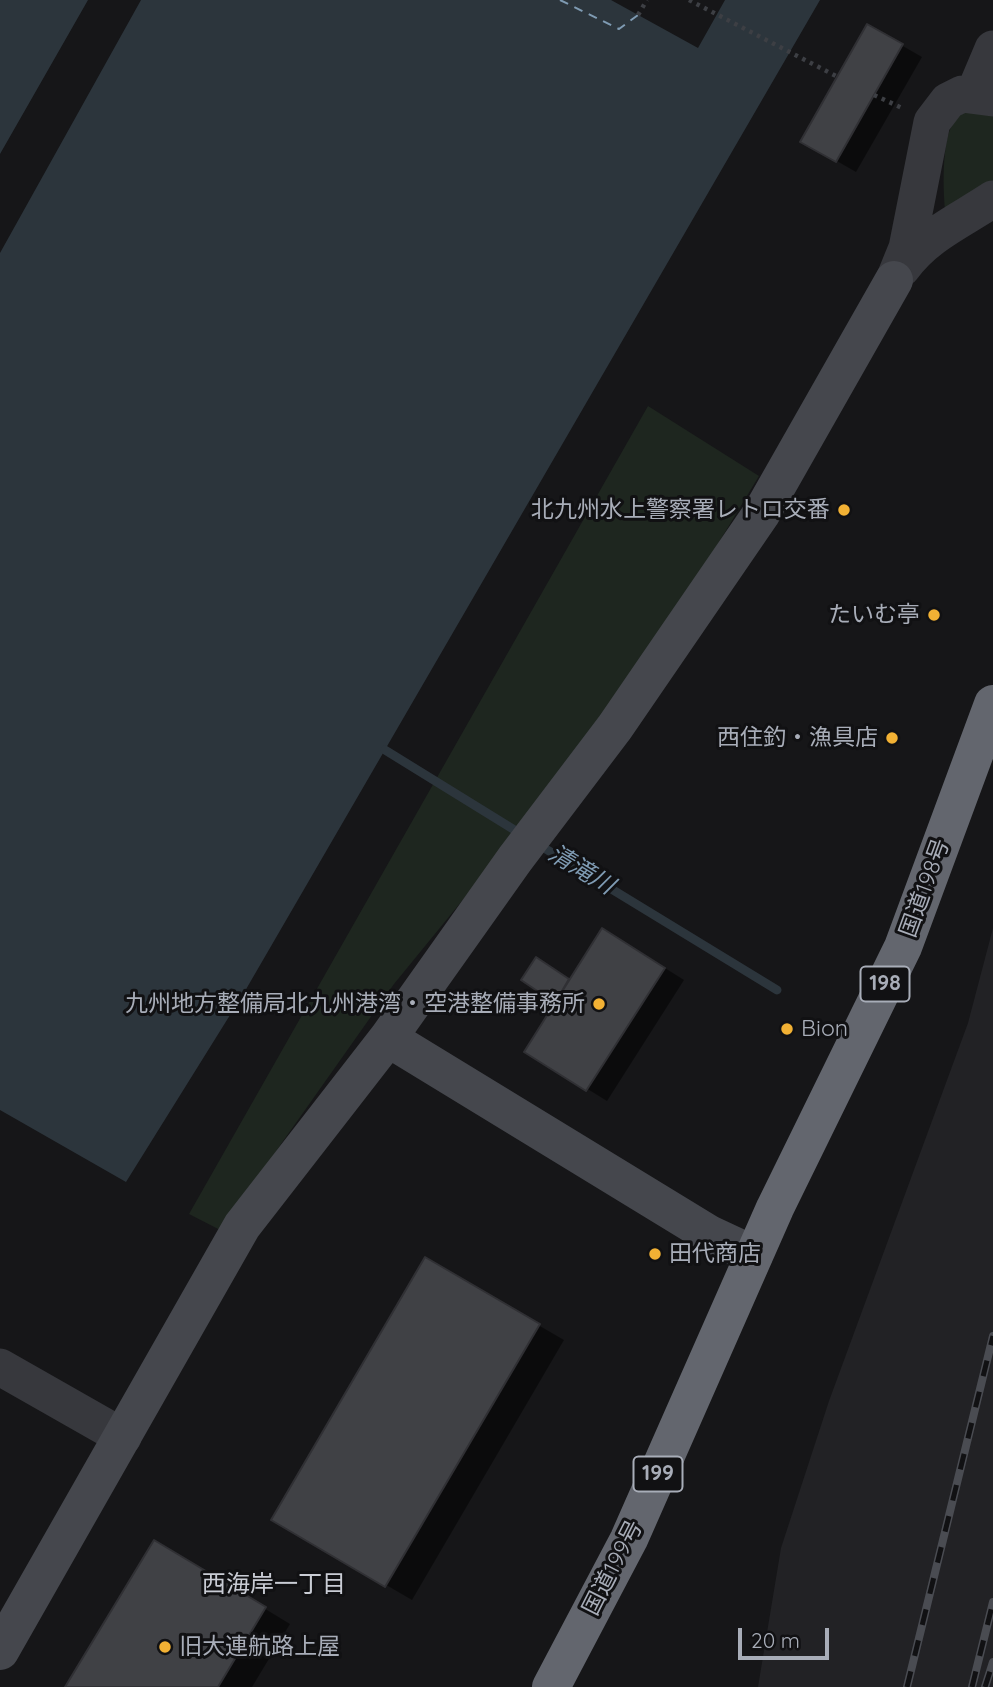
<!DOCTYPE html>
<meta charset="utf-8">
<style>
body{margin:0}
#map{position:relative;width:993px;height:1687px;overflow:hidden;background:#161618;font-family:Quicksand,sans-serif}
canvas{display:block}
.scale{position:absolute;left:738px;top:1628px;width:91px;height:32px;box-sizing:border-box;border:4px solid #a8adb8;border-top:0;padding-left:9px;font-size:21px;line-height:24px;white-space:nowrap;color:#a8adb8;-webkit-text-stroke:5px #111113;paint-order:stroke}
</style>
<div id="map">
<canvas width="993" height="1687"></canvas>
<div class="scale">20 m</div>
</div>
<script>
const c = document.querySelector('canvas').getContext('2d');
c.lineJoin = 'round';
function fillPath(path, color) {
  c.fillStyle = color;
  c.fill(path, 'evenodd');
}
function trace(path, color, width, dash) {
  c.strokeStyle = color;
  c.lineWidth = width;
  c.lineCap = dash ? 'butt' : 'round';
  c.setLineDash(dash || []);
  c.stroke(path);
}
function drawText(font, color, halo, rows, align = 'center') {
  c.font = font + ' Quicksand,"Noto Sans JP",sans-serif';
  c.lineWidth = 6;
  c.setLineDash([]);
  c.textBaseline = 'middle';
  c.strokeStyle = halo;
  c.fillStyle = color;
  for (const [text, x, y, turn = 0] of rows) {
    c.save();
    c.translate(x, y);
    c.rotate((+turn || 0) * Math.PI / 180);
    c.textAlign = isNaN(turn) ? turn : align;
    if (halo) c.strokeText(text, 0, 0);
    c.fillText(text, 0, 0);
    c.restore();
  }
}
const built = new Path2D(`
 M993,928v759h-235l23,-139 48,-147 139,-378z`);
const green = new Path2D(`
 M993,106v78l-48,25c-2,-21 -4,-76 12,-91 10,-10 23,-11 36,-12z
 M648,406l111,70 -109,180 -117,158 -139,170 -113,160 -57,88 -35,-18z`);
const water = new Path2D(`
 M0,0h88l-88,154z
 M141,0h679l-575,991 -119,191 -126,-72v-857z`);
const pier = new Path2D(`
 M611,0h114l-27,48z`);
const shadow = new Path2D(`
 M868,26l54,31 -66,115 -54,-31z
 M622,941l62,39 -77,121 -81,-50 31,-49 -8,-35 21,14z
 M426,1260l138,80 -152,260 -139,-81z
 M180,1557l110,67 -38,63h-185z`);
const stream = new Path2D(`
 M385,750l136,84
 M536,843l241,147`);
const ferry = new Path2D(`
 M560,0l59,29 19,-14`);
const building = new Path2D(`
 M867,24l36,20 -67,118 -36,-20z
 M602,928l63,40 -79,123 -62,-39z
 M536,957l33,22 -14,24 -34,-23z
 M425,1257l115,67 -155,263 -114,-67z
 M154,1540l112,67 -48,80h-153z`);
const path = new Path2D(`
 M689,0l147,76
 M638,15l9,-15
 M874,95l28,13`);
const street = new Path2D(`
 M974,94l19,-45
 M902,268c24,-33 58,-47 91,-69
 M894,280l13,-32 25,-126 16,-21 14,-7 31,4
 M0,1367l123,70`);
const secondary = new Path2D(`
 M388,1038l321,196 45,21
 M0,1651l242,-425 146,-188 127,-179 100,-132 146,-213 133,-234`);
const highway = new Path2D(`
 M551,1687l78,-148 146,-331 128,-261 90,-243`);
const rail = new Path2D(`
 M907,1687l86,-351
 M972,1687l21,-85
 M985,1687l8,-25`);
const markers = [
 [844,510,7,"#f2b134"],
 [934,615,7,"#f2b134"],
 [892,738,7,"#f2b134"],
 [599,1004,7,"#f2b134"],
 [787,1029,7,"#f2b134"],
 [655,1254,7,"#f2b134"],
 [165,1647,7,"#f2b134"]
];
const shields = [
 [885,984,49],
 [658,1474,49]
];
const shieldNames = [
 ["198",885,984],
 ["199",658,1474]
];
const poiNames = [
 ["北九州水上警察署レトロ交番",830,510],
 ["たいむ亭",920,615],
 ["西住釣・漁具店",878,738],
 ["九州地方整備局北九州港湾・空港整備事務所",585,1004],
 ["Bion",801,1029,"left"],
 ["田代商店",669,1254,"left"],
 ["旧大連航路上屋",179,1647,"left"]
];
const streetNames = [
 ["国道198号",925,888,-70],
 ["国道199号",613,1568,-63]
];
const waterNames = [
 ["清滝川",581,870,31]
];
const neighbourhoodNames = [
 ["西海岸一丁目",274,1585]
];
fillPath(built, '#222225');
fillPath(green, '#1e261f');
fillPath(water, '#2c353c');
fillPath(pier, '#161618');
fillPath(shadow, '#0007');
trace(stream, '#2c353c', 9);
trace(ferry, '#7f9bb3', 2, [9, 7]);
fillPath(building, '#404145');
trace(building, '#303034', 2);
trace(path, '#3d3f44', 4.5, [3.5, 5]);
trace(street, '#37383d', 37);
trace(secondary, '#45474d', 38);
trace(highway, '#63666e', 38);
trace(rail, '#4a4c52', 8);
trace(rail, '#111113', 5, [16]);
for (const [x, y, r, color] of markers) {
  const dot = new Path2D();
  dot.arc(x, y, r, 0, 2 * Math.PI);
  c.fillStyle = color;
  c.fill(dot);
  trace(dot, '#111113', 2.5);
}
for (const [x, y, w] of shields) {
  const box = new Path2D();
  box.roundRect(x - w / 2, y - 17.5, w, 35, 5);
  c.fillStyle = '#111113';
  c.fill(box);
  trace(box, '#a8adb8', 2);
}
drawText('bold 21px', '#a8adb8', null, shieldNames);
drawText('23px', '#a8adb8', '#111113', poiNames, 'right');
drawText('23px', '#a8adb8', '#111113', streetNames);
drawText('italic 24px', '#7f9bb3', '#111113', waterNames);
drawText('24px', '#c9ccd4', '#111113', neighbourhoodNames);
</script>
